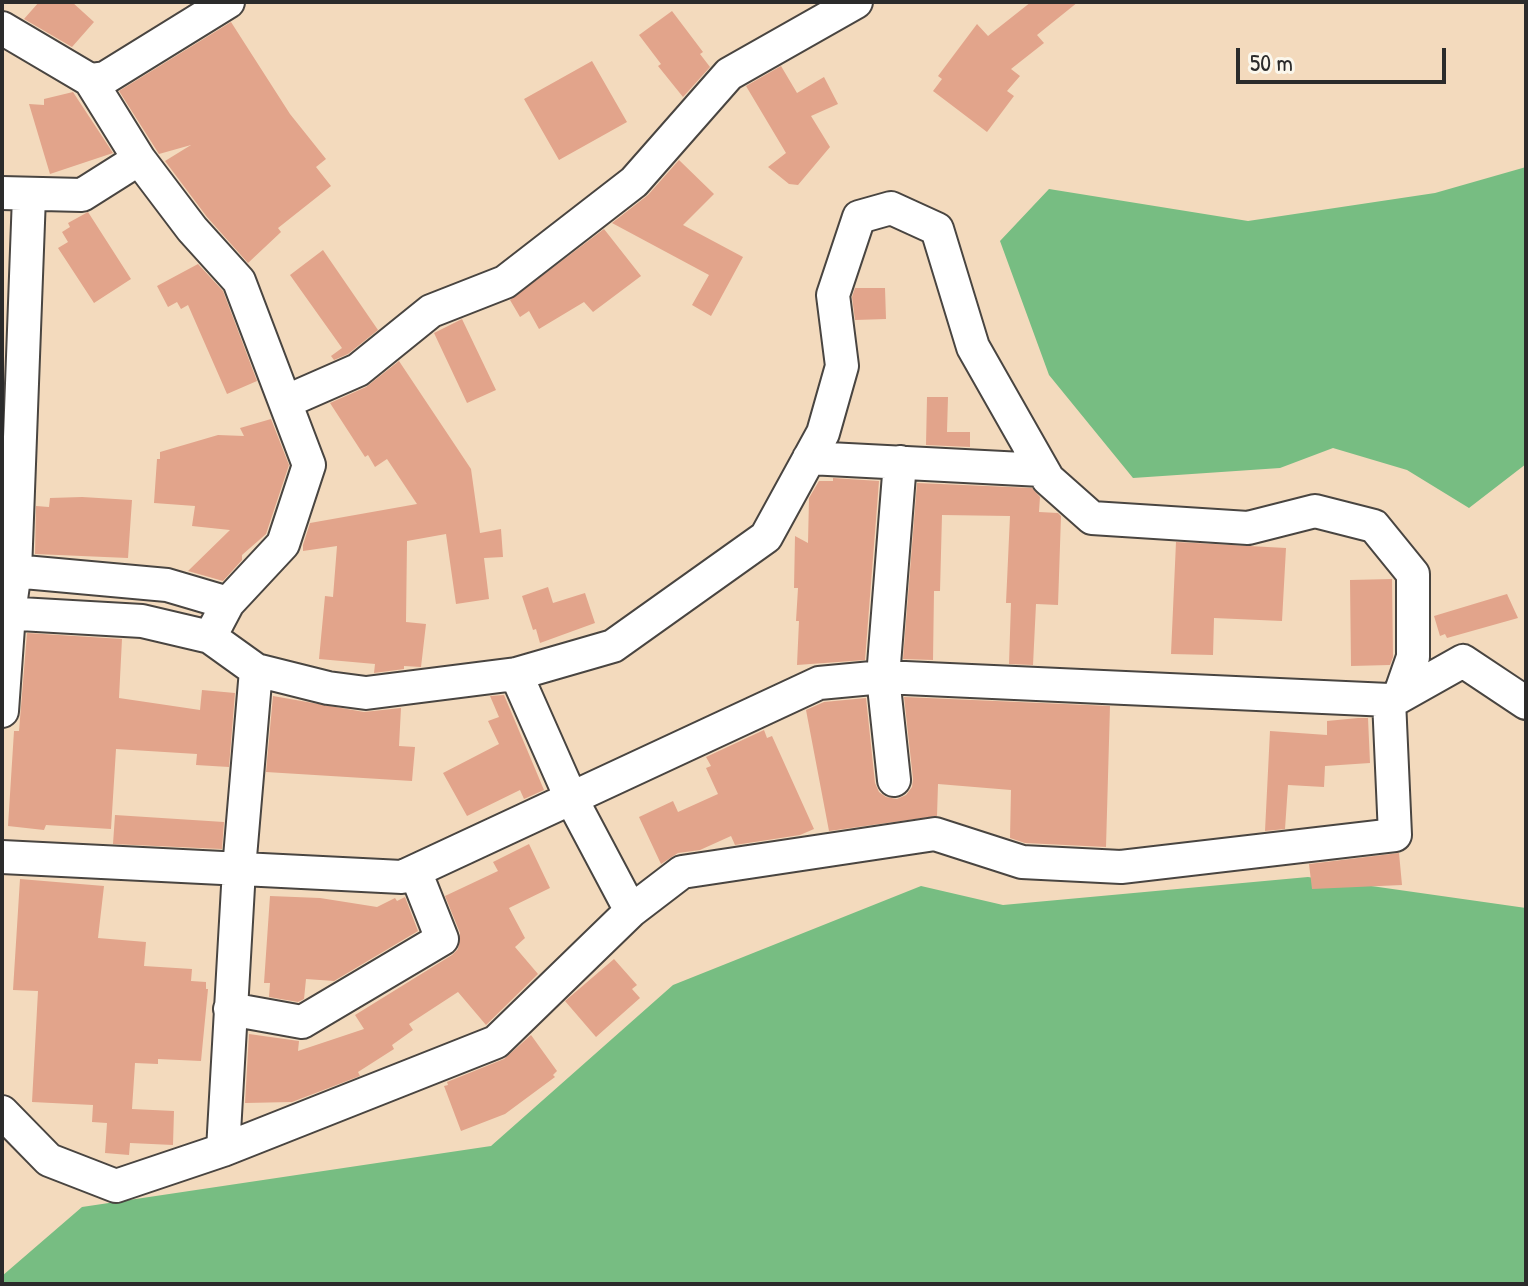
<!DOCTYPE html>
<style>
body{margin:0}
#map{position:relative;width:1528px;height:1286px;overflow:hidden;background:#f3dabd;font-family:"Patrick Hand",sans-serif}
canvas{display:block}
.frame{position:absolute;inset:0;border:4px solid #2b2b2b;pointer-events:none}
.scale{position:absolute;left:1236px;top:48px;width:210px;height:36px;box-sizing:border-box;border:4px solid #2b2b2b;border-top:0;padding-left:10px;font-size:24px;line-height:28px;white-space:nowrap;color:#2b2b2b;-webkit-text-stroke:6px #fbf7ec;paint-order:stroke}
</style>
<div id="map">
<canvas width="1528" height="1286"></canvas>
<div class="frame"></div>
<div class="scale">50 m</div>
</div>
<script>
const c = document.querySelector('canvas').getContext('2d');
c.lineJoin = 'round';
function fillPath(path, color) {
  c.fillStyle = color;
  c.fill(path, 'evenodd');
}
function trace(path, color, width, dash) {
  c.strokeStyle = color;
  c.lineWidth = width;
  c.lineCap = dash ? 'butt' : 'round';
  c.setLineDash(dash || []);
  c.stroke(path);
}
const forest = new Path2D(`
 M1526,167v297l-57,44 -62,-38 -74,-22 -53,20 -147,10 -84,-103 -49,-134 49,-52 199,32 187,-28z
 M1308,877l218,31v376h-1524v-8l80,-69 409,-61 182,-161 248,-99 82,19z`);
const building = new Path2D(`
 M39,2h33l22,20 -22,25 -48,-28z
 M1031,2h47l-41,33 7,8 -33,26 9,7 -13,15 7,5 -27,36 -54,-41 9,-12 -4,-3 39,-52 11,12z
 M672,11l31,41 -3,2 10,13 -27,30 -25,-31 3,-2 -22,-29z
 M231,22l59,92 36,45 -10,8 15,19 -53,42 3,4 -33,31 -41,-46 -42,-56 26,-16 -32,9 -40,-63z
 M592,61l35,61 -68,38 -35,-61z
 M781,66l16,27 27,-16 14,27 -27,12 19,31 -32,38 -9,-1 -21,-17 18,-14 -40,-67z
 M73,92l40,61 -63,21 -21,-70 15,1v-6z
 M679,160l35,34 -31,31 60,32 -32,59 -19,-11 17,-30 -97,-52 36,-28z
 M88,212l43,67 -37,24 -36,-55 10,-6 -6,-10 8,-5 -2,-4z
 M604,229l37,47 -48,36 -9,-10 -45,27 -10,-18 -9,6 -10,-17z
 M323,250l55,80 -30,24 -14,6 -3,-4 11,-8 -52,-73z
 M198,264l25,27 34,90 -30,13 -39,-89 -7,4 -4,-7 -9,5 -11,-21z
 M855,288h30l1,31 -31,1 -3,-23z
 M462,319l34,71 -29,13 -33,-70z
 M399,361l72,108 9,64 21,-4 2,28 -19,1 5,41 -33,5 -10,-70 -39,7 -1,81 20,2 -5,43 -17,-1v3l-30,4 1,-9 -56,-5 6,-63 8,1 4,-51 -34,5v-6l7,-22 107,-19 -30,-45 -12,8 -7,-12 -3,2 -35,-54 36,-16z
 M927,397h21l-1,35h23v15l-44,-2z
 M271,419l18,46 -23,69 -24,21v5l-19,21 -35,-10 42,-41 -38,-4 3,-20 -41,-3 3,-44h3v-7l58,-17 26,1 -4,-8z
 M833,478l46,3 -14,179 -68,5 2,-44h-3l2,-33h-4l1,-52 13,7 1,-45 10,-17h14z
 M917,483l115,5 8,9 -1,15 19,1 3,3 -3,89 -22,-1 -3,61 -24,-1 2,-61h-5l4,-87 -68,-1 -2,76h-6l-1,69 -30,-1z
 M82,497l50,3 -4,58 -93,-4 1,-48 13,1 1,-9z
 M1176,542l110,6 -4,73 -68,-3 -1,37 -42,-1z
 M1392,579l1,78 -3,8 -39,1 -1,-86z
 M548,587l5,16 32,-10 10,30 -55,20 -4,-14 -3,1 -11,-34z
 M1507,594l11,24 -71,20 -2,-4 -5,2 -6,-20z
 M27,633l95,6 -3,59 81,12 2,-20 33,3 -6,74 -33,-2 1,-11 -81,-5 -5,80 -65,-4 -2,5 -36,-4 6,-95h5z
 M504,695l40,95 -20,9 -4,-9 -53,26 -24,-43 56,-29 -11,-23 11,-4 -9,-21z
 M273,696l91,16 37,-4 -2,38 16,1 -3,34 -146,-9z
 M904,697l206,9 -4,141 -81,-4 -15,-5 1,-48 -73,-6 -1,32 -108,15 -23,-121 18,-8 42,-4 9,85 4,9 7,5 11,2 9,-4 6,-8 1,-8z
 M1358,718h10l2,45 -45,3 -1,21 -36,-2 -3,44 -20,2 5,-100 57,4v-14z
 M764,730l3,8 5,-2 42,93 -14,6 -65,10 -4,-9 -31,14 -22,3 -17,11 -22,-47 34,-16 5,11 40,-18 -12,-26 5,-2 -5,-9z
 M115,815l109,7 -2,27 -109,-5z
 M529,844l21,44 -41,20 16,30 -10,9 23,27 -52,51 -28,-33 -49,32 4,6 -21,15 2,4 -36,23 2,4 -68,26 -47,1 4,-69 50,7 -1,10 66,-22 -9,-14 97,-60 6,-6 2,-16 -15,-37 53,-25 -5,-9z
 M1399,853l3,32 -90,4 -3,-25z
 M20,879l84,7 -6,52 48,4 -2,24 48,3 -1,12 15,1v7h2l-7,72 -43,-2v5l-23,-1 -3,46 42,2 -1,34 -43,-2 -1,12 -24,-2 2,-30 -15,-1 1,-17 -61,-3 6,-111 -25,-1z
 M270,896l50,2 57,9 18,-9 2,3 8,-4 13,34 -84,50 -28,-2 -2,20 -6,3 -29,-5 1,-14h-6z
 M614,959l23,26 -5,4 8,9 -44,39 -31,-36z
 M531,1035l26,36 -4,4 2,2 -50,37 -44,17 -17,-45 4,-1 -1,-3 57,-23z`);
const minor = new Path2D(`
 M2,28l88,52 49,79 53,70 47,52 70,184 -26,79 -55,59 -18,34
 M90,80l15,-2 123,-76
 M2,193l80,2 57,-36
 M285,402l73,-32 73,-59 74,-29 129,-100 95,-108 127,-72
 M809,458l233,12
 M2,570l165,15 61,18
 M2,613l140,8 68,16 46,33 72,18 38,5 150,-19 97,-28 153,-109 57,-104 19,-67 -9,-71 26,-78 32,-9 46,21 36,118 75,132 44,39 156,10 67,-17 59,15 39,48v83l-14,40
 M516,674l55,124 60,113
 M2,711l7,-98 6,-42 14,-375
 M894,780l-11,-103 17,-215
 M2,857l400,20 417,-194 64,-6 506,23 10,-3 64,-36 63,42
 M230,1009l72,13 140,-83 -27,-68
 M2,1112l47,48 67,26 107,-36 273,-108 135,-131 51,-39 253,-38 87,28 99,5 274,-32 -6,-135
 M223,1150l16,-281 17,-199`);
fillPath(forest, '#77bd82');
fillPath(building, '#e2a48b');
trace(minor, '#494541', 36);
trace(minor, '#fff', 32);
</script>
